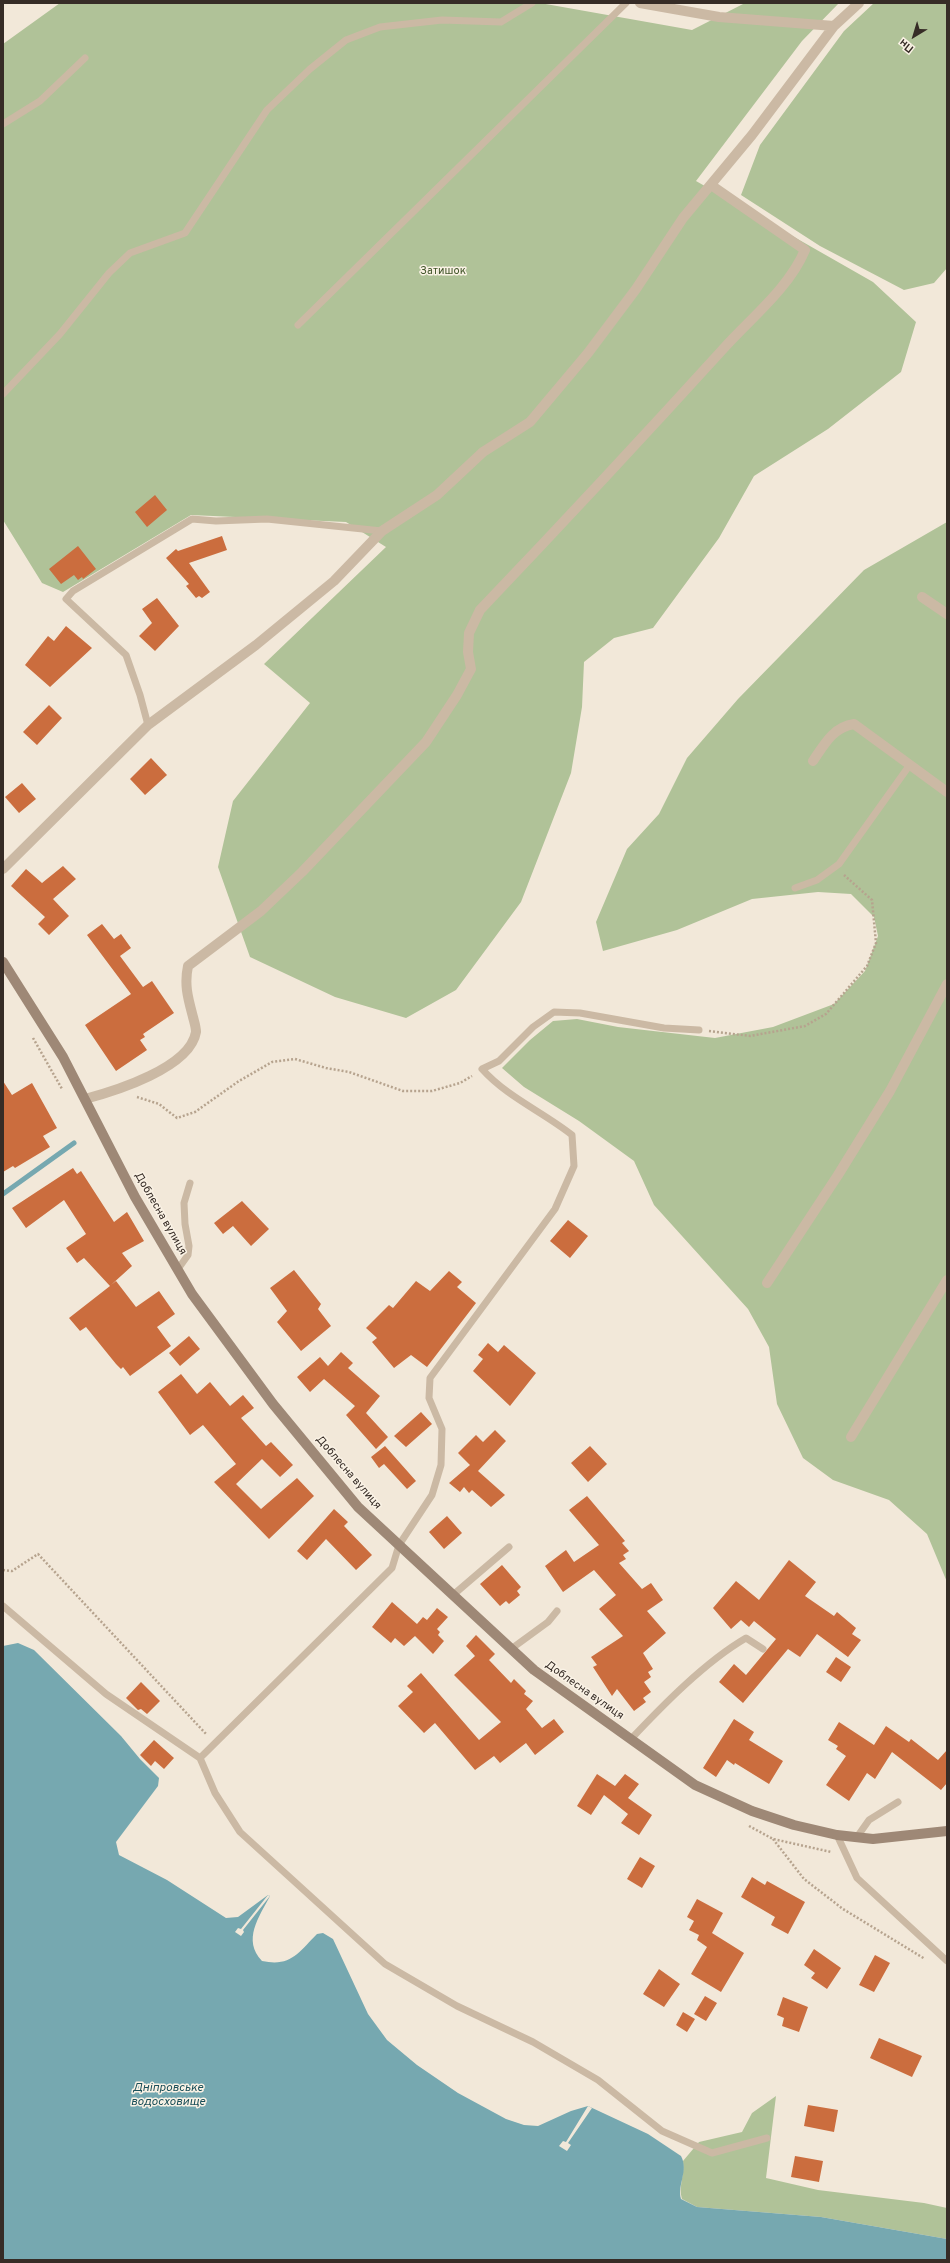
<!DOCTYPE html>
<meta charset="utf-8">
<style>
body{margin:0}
#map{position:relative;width:950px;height:2263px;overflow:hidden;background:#f2e8d9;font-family:Overpass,sans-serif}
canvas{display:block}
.frame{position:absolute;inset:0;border:4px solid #362c26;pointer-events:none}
.north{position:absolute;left:894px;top:16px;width:40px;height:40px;-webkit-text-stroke:3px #faf2e5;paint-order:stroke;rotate:218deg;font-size:11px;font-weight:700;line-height:16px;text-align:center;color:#362c26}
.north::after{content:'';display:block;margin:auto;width:14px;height:18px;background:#362c26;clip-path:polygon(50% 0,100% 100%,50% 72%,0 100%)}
</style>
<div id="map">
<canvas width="950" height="2263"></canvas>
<div class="frame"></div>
<div class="north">Пн</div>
</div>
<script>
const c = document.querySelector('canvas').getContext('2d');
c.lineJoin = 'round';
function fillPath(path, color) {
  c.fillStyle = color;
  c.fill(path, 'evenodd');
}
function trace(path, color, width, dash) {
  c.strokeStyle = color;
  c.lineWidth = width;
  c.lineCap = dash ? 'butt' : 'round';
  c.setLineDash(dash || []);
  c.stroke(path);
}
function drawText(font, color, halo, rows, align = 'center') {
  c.font = font + ' Overpass,sans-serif';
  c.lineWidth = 3;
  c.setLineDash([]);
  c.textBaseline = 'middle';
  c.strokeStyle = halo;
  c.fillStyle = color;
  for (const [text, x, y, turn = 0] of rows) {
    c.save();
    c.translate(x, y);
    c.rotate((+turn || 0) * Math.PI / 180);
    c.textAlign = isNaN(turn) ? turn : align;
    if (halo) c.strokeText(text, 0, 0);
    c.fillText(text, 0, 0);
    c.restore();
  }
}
const green = new Path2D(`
 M60,3h480l152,27 53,-27h94l-37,38 -106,140 177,101 43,40 -15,50 -73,57 -74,47 -35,62 -66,90 -39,10 -30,24 -2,45 -11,66 -50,129 -65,88 -50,28 -71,-21 -85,-40 -32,-90 15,-66 77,-98 -46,-39 122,-117 -40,-25 -155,-7 -128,77 -21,-9 -39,-63v-476z
 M874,3h73v265l-13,15 -30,7 -84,-44 -79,-51 19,-50 84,-114z
 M947,522v1060l-20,-48 -38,-34 -56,-20 -30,-22 -26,-54 -8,-57 -21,-38 -94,-104 -20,-44 -55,-40 -55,-34 -22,-19 28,-28 23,-19 24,-2 41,8 97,11 58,-11 61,-23 31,-33 13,-35 -4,-19 -23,-23 -33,-2 -66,7 -75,31 -74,21 -7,-29 31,-73 32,-35 28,-56 51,-59 126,-129z
 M776,2096l-10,82 52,12 106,13 23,5v31l-126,-22 -124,-10 -15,-8c-4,-13 3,-24 1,-38l16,-19 43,-10 10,-19z`);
const water = new Path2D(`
 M18,1643l16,7 87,86 19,23 19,19 -1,8 -42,56 3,13 48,25 59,38 12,-1 30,-22 2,1c-11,21 -28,44 -8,65 29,6 36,-8 55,-27l6,-1 10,6 35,75 19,26 30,25 41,28 48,26 18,6 14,1 33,-15 17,-5 60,28 33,22c8,15 -4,28 0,43l16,8 124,10 126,22v21h-944v-614z`);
const pier = new Path2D(`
 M268,1895l2,1 -27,34 1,2 -3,4 -6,-4 3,-4 3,1z
 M588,2106l4,2 -24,35 3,2 -4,6 -8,-5 4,-5 3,1z`);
const stream = new Path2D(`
 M3,1194l71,-51`);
const building = new Path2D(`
 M155,495l12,15 -20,17 -12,-15z
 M222,536l5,14 -38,13 21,29 -8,6 -3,-2 -3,2 -10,-12 3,-2 -23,-26 10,-9 2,2z
 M78,546l18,23 -13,10 -1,-2 -4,3 -4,-5 -13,9 -12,-15z
 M157,598l22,28 -24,25 -16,-15 13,-13 -10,-14z
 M66,626l26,22 -42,39 -25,-22 23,-29 6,5z
 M49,705l13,13 -25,27 -14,-13z
 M151,758l16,17 -22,20 -15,-16z
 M22,783l14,16 -17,14 -14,-16z
 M63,866l13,13 -23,20 16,17 -20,19 -11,-11 7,-7 -34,-31 15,-17 16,14z
 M102,924l12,15 7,-5 10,14 -11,8 23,31 9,-6 22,32 -31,21 2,3 -5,3 7,10 -31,21 -31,-46 46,-31 -44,-59z
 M3,1081l9,14 20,-12 25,45 -14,8 7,11 -35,21 -2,-2 -10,6z
 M73,1168l4,6 4,-3 33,51 13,-10 17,29 -22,12 10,13 -21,19 5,-4 20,26 23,-16 16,23 -18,13 14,19 -41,30 -7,-9 -2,2 -5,-5 -30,-37 -6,4 -11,-13 41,-32 -26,-28 -7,5 -11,-15 20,-14 -22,-34 -38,28 -14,-20z
 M242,1201l27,28 -18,17 -18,-20 -10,8 -9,-11z
 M568,1220l20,16 -18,22 -20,-17z
 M294,1270l27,34 -3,5 13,17 -30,25 -24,-29 10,-11 -17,-23z
 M449,1271l13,11 -5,5 19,16 -49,64 -16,-12 -17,13 -22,-26 5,-4 -11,-10 23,-23 4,3 23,-27 14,10z
 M189,1336l11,13 -20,17 -11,-13z
 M488,1343l10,9 6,-7 32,28 -26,33 -37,-35 10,-12 -5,-4z
 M341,1352l12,11 -5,5 32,28 -14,17 22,24 -12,12 -30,-34 9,-9 -31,-27 -14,13 -13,-15 23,-20 8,9z
 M181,1374l16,20 13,-12 20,24 13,-11 11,13 -13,10 25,28 5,-4 22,23 -13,12 -18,-18 -26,25 25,25 36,-31 17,18 -45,43 -55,-57 22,-18 -33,-39 -13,10 -32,-43z
 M421,1412l11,12 -26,23 -12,-11z
 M495,1430l11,11 -28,30 27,24 -14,12 -19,-17 -3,3 -5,-6 -4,5 -11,-9 21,-18 -12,-12 18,-18 7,7z
 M385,1446l31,35 -9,8 -23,-25 -5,4 -8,-11z
 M590,1446l17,18 -19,18 -17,-19z
 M587,1496l38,45 -3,2 7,8 -6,4 3,4 -7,4 23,26 9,-6 12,17 -16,11 19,22 -23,20 10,16 -5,3 3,5 -7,5 7,10 -8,6 3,4 -12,9 -17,-22 -5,7 -19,-29 4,-2 -6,-8 32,-21 -24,-27 17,-14 -22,-25 -31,22 -18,-26 21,-16 8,12 25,-17 -30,-35z
 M334,1509l14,13 -4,4 28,29 -16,15 -30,-31 -19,21 -10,-9z
 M447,1516l15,17 -18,16 -15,-17z
 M789,1560l27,22 -11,14 29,20 3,-4 19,16 -4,6 9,6 -13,17 -31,-23 -17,23 -12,-8 -45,54 -24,-21 15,-18 12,11 30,-36 -22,-18 -5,6 -8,-7 -10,9 -18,-21 23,-27 23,19z
 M502,1565l19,22 -4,4 3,4 -11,9 -3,-3 -6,5 -20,-22z
 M392,1602l25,22 6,-7 4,3 10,-12 11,9 -11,12 3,3 -2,3 6,6 -11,13 -18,-18 -11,10 -9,-8 -4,5 -19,-16z
 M476,1635l19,19 -6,6 22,23 3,-4 12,12 -2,3 9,7 -7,8 16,19 12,-9 10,13 -29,23 -9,-12 -26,20 -6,-7 -19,14 -40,-47 -11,10 -26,-27 15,-14 -6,-6 14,-13 58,67 22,-18 -47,-47 21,-19 -9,-10z
 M836,1657l15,10 -10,15 -15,-10z
 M141,1682l19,19 -13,13 -6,-5 -3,1 -12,-12z
 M734,1719l20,13 -5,8 34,21 -14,23 -34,-21 -1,2 -7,-5 -11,17 -13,-9z
 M839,1722l35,23 12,-19 23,16 2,-3 27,21 9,-10v33l-6,7 -49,-38 -17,27 -8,-6 -18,28 -23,-16 20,-29 -10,-7 2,-3 -10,-6z
 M154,1740l20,18 -10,11 -9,-8 -4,5 -11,-11z
 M597,1774l18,12 10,-12 14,10 -11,14 24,17 -13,20 -18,-12 7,-9 -24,-19 -13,20 -14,-9z
 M640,1857l15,9 -13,22 -15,-9z
 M752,1877l13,8 2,-4 38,21 -17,32 -17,-9 4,-8 -34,-20z
 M697,1899l26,14 -11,20 32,20 -23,39 -30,-18 16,-27 -10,-7 2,-5 -10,-5 5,-9 -7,-4z
 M814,1949l27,19 -14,21 -16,-11 4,-5 -11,-8z
 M875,1955l15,8 -16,29 -15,-7z
 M659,1969l21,15 -16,23 -21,-13z
 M705,1996l12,7 -11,18 -12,-7z
 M783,1997l25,10 -9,25 -17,-6 2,-8 -7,-3z
 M683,2012l12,7 -8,13 -11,-7z
 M879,2038l43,18 -10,21 -42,-19z
 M808,2105l30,5 -4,22 -30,-6z
 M795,2156l28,5 -4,21 -28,-5z`);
const path = new Path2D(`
 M709,1031l41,5 55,-10 21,-12 41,-48 9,-23 -4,-43 -28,-25
 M33,1038l29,51
 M137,1097l22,7 18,14 18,-6 44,-31 33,-19 23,-3 31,9 23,4 54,19h29l28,-8 12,-7
 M3,1570l9,1 26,-17 169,181
 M749,1826l24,13 58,13
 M773,1839l31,40 39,30 82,50`);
const lane = new Path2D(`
 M3,124l37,-23 45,-43
 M298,325l328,-322
 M3,394l57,-60 49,-61 21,-20 55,-20 82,-123 43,-41 36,-29 34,-13 62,-7 59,2 31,-19
 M148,725l-8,-30 -14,-40 -60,-56 7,-8 119,-72 24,2 51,-2 115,12
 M795,888l22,-8 22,-16 70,-98
 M178,1269l10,-14 1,-9 -4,-22 -1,-21 6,-20
 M453,1595l56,-48
 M3,1606l103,88 94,64 15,35 25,39 145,132 72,42 76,36 65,38 64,51 50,22 55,-15
 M511,1649l37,-27 9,-11
 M631,1739c32,-34 74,-77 115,-101l17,11
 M200,1758l192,-190 7,-23 33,-50 9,-30 1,-36 -13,-31 1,-20 125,-169 19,-43 -2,-31c-29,-23 -65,-38 -90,-66l17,-8 34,-34 21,-15 26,1 84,15 35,2
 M837,1835l20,43 90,83
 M857,1837l12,-17 29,-18`);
const street = new Path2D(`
 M640,3l79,14 115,9
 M922,597l25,17
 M813,761c11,-16 20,-34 41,-37l93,68
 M3,869l145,-144 108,-80 78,-64 48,-50 55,-36 46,-43 47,-30 58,-69 48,-64 47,-71 69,-83 82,-109 25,-23
 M85,1099c30,-8 105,-31 111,-67 0,-5 -2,-11 -3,-15 -5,-19 -9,-32 -5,-51l73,-55 41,-39 124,-130 31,-47 14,-26 -3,-17 1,-19 11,-23c83,-87 164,-174 244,-262 28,-31 65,-60 81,-98l-94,-65
 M767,1283l71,-108 52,-84 57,-107
 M851,1437l96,-157`);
const secondary = new Path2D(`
 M3,962l60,95 72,140 57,97 81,110 85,103 176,163 161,115 57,26 42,14 43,10 36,4 74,-8`);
const parkNames = [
 ["Затишок",443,272]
];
const streetNames = [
 ["Доблесна вулиця",160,1214,60],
 ["Доблесна вулиця",348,1473,49],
 ["Доблесна вулиця",584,1691,35]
];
const waterNames = [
 ["Дніпровське",168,2089],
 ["водосховище",168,2103]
];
fillPath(green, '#b0c298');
fillPath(water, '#76a8b0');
fillPath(pier, '#f2e8d9');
trace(stream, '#76a8b0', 5);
fillPath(building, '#cb6d3e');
trace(path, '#b6a38e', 2.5, [2, 2]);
trace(lane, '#cbb9a4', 7);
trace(street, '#cbb9a4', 10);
trace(secondary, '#9e8876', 10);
drawText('11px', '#415529', '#faf2e5', parkNames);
drawText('11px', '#362c26', '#faf2e5', streetNames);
drawText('italic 12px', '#1a4f59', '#faf2e5', waterNames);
</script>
